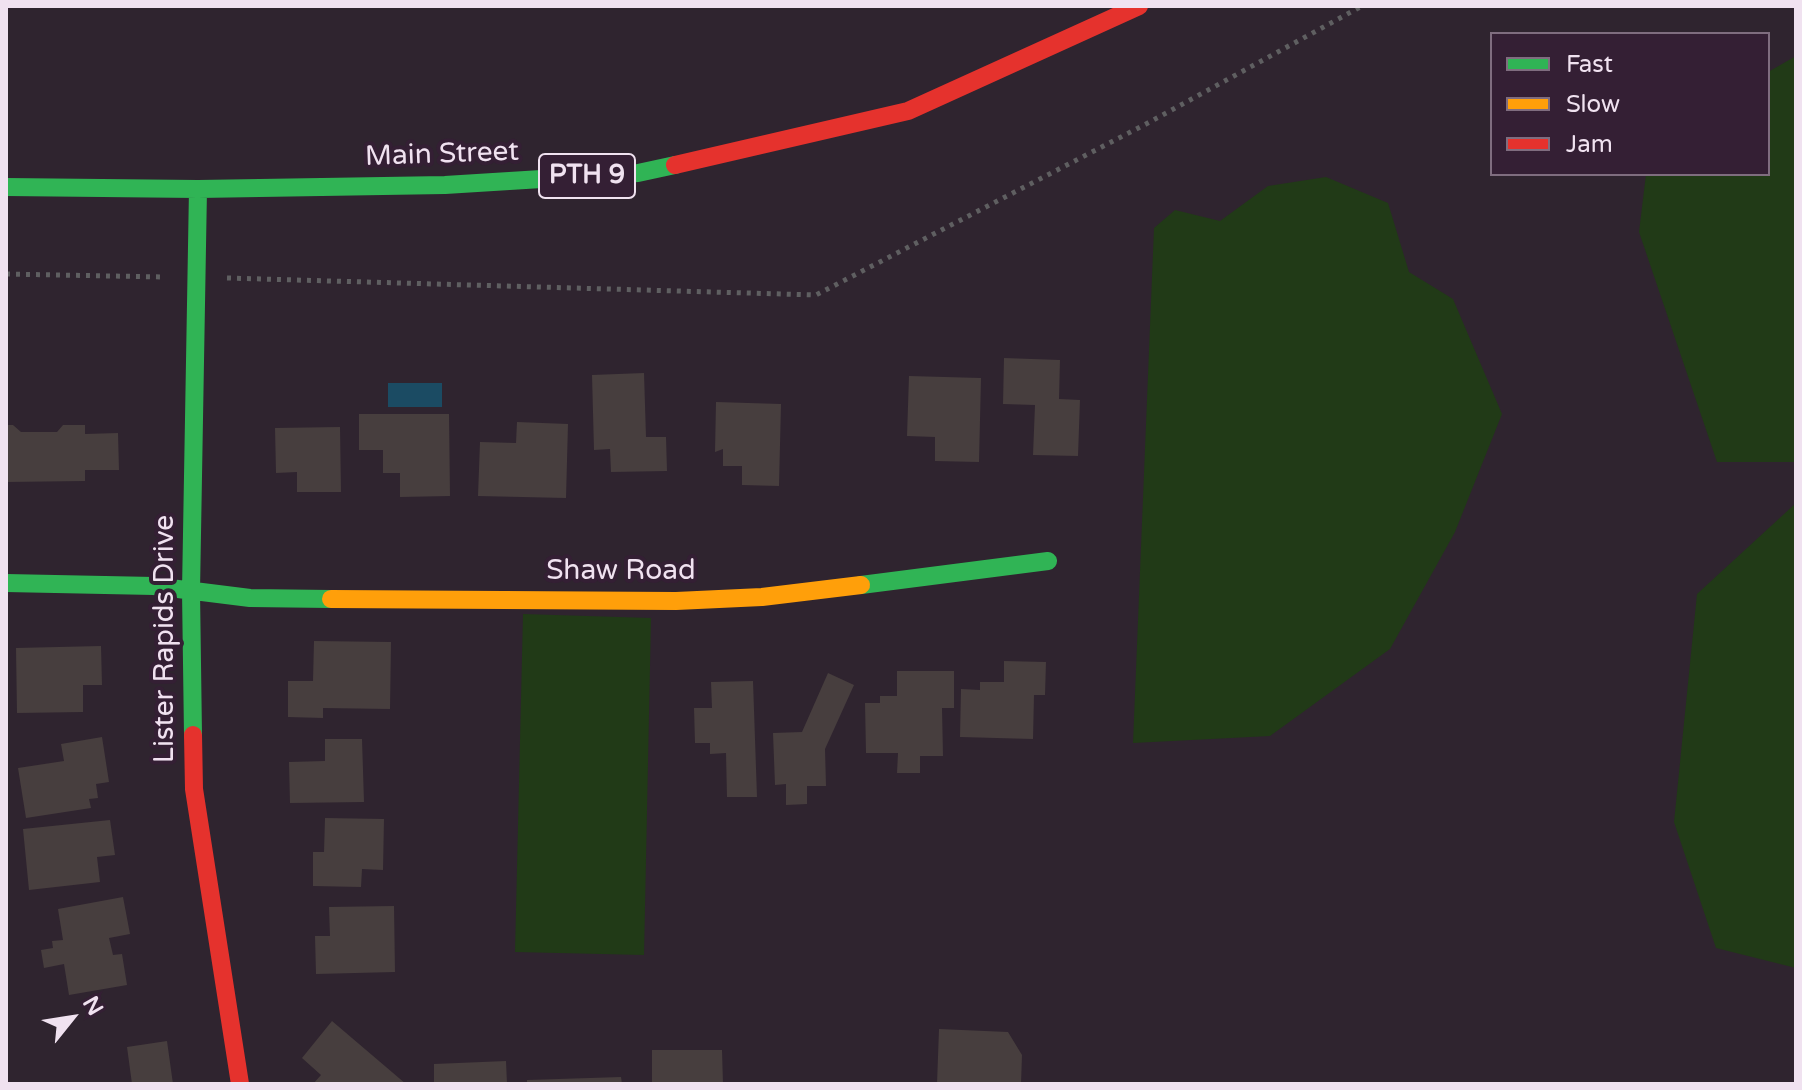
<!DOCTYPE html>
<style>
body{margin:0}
#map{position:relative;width:1802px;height:1090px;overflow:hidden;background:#2f242f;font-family:"Varela Round",sans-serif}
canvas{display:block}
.frame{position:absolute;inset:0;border:8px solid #f0e2f0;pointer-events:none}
.legend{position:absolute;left:1490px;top:32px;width:280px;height:144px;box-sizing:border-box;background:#341f34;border:2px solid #7f6d7f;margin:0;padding:10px 14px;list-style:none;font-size:24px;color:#f0e2f0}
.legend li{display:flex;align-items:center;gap:16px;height:40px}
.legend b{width:40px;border:2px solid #7f6d7f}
.north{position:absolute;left:32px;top:978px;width:80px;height:80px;-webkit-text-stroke:6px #341f34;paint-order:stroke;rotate:60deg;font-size:22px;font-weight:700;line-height:32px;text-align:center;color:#f0e2f0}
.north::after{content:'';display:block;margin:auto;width:28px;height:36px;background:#f0e2f0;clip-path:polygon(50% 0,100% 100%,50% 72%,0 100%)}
</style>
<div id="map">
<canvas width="1802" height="1090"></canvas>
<div class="frame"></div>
<ul class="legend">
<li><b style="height:10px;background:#30b455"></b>Fast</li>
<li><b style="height:10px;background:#ff9f0a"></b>Slow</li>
<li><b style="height:10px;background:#e5322d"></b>Jam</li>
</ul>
<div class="north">N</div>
</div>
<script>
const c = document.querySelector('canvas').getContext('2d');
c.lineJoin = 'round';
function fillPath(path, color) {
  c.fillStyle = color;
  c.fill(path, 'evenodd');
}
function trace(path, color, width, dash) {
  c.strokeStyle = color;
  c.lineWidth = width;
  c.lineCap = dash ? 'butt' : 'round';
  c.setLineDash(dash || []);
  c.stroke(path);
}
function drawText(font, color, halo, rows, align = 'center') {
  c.font = font + ' "Varela Round",sans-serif';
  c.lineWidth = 8;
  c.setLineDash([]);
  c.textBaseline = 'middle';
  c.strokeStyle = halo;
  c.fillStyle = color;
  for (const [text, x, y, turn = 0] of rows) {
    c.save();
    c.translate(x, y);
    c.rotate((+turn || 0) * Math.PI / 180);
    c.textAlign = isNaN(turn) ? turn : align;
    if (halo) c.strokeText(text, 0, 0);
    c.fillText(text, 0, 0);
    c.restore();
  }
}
const green = new Path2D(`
 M1796,56v406h-79l-78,-230 7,-58h122v-102z
 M1326,177l62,26 21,69 44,27 49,115 -47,118 -65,117 -120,87 -137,7 21,-515 21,-18 45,11 48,-35z
 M1796,503v465l-80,-20 -42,-126 23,-228z
 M523,614l128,4 -7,337 -129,-3z`);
const water = new Path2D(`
 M388,383h54v24h-54z`);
const building = new Path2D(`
 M1004,358l56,2 -1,39 21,1 -2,56 -45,-1 2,-50 -32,-1z
 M644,373l2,64h20l1,34 -56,1 -1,-23 -16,1 -2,-75z
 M909,376l72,2 -2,84 -44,-1v-24l-28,-1z
 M716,402l65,2 -2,82 -37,-1v-19h-19v-17l-8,3z
 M359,414h90l1,82 -50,1v-24h-17v-23h-24z
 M517,422l51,2 -2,74 -88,-2 2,-54 36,1z
 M6,425h7l8,7h36l6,-7h22v9l33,-1 1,37h-34v11l-79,1z
 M340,427l1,65h-44v-20l-21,1 -1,-45z
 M314,641l77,1 -1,67 -67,-1v10l-35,-1v-36h25z
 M101,646l1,39h-19v27l-66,1 -1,-65z
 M1004,661l42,1 -1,33h-11l-1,44 -73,-2 1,-48 19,1v-8h24z
 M897,671h57v37h-12l1,48h-23v17h-23l1,-20h-32l-1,-50h15v-7h17z
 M828,673l26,12 -29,64 1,37h-19v18l-21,1v-21l-11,1 -2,-52 29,-1z
 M753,681l4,116h-30l-1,-44 -16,1v-11h-15l-1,-35h18l-1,-26z
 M102,737l7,45 -13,2 2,14 -9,1 2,9 -65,10 -8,-50 46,-7 -3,-17z
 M325,739h37l2,63 -74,1 -1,-41 36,-1z
 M325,818l59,1 -1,51 -21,-1 -1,18 -48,-1v-34h11z
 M110,820l5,35 -18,2 3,25 -71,8 -6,-61z
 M123,897l7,37 -21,4 4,17 9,-1 5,31 -58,10 -5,-31 -20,4 -3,-18 12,-2 -1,-7 11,-1 -5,-31z
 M394,906l1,66 -79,2 -1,-38h15l-1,-29z
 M332,1021l74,63h-93l8,-9 -19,-17z
 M939,1029l69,3 14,23 -1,29h-84z
 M167,1041l6,43h-41l-5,-37z
 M652,1050h70l1,34h-71z
 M506,1061l1,23h-73v-20z
 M621,1077l1,7h-95v-4z`);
const path = new Path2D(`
 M6,274l159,3
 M227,278l589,17 330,-171 216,-118`);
const fast = new Path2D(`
 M6,187l192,2 247,-4 193,-12 37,-8
 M6,583l148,3 96,12 81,1
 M861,585l187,-24
 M193,735l-2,-144 7,-402`);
const slow = new Path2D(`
 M331,599l345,2 86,-4 99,-12`);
const jam = new Path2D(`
 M675,165l233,-54 231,-105
 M193,735l1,54 46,295`);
const shields = [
 [587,176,96]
];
const shieldNames = [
 ["PTH 9",587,176]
];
const streetNames = [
 ["Main Street",442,155,-2],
 ["Shaw Road",621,572],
 ["Lister Rapids Drive",166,639,-90]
];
fillPath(green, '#213a17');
fillPath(water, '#1b4b63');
fillPath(building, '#473e3e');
trace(path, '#5f5f61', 5, [4, 6]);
trace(fast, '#30b455', 18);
trace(slow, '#ff9f0a', 18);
trace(jam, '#e5322d', 18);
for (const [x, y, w] of shields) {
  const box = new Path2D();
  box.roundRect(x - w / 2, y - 22, w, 44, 6);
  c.fillStyle = '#341f34';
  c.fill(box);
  trace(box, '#f0e2f0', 2);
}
drawText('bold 26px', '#f0e2f0', null, shieldNames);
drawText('28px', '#f0e2f0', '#341f34', streetNames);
</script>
